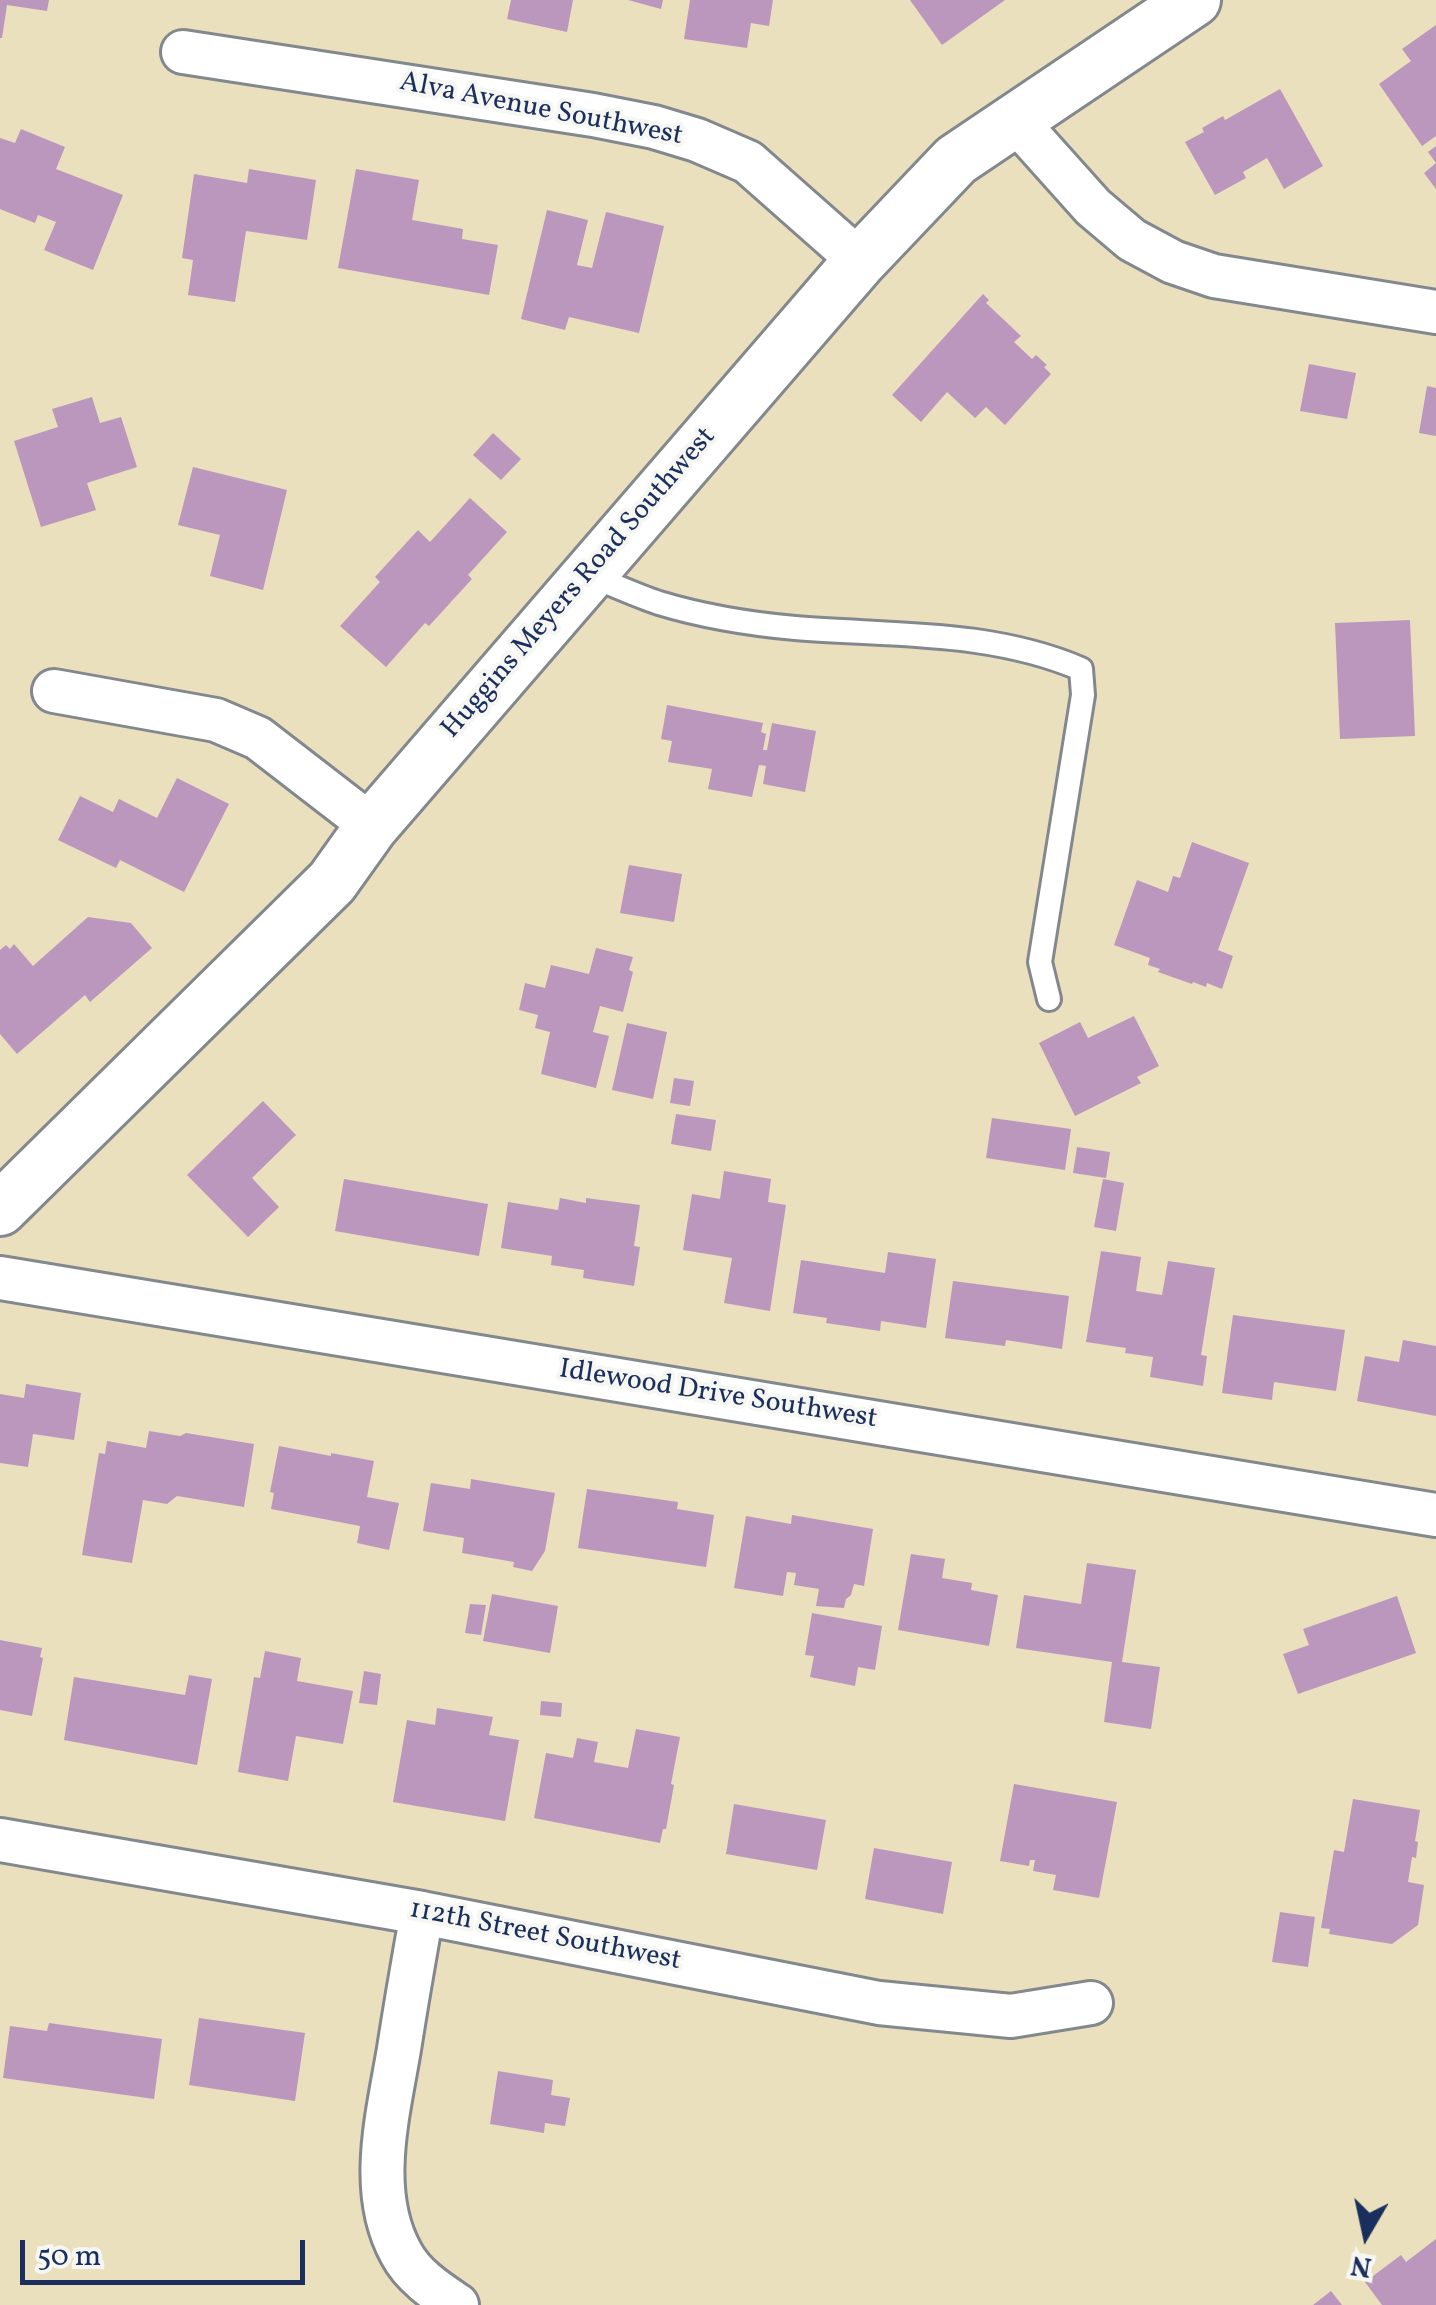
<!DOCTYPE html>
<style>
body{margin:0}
#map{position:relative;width:1436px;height:2305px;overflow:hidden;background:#eae0bd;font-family:Vollkorn,serif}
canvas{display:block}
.north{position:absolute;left:1316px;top:2185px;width:100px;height:100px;-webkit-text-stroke:8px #f6f6f2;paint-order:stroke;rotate:189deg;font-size:28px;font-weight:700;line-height:40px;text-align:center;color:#1b2f5e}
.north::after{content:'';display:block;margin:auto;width:35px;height:45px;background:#1b2f5e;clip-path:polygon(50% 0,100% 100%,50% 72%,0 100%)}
.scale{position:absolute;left:20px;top:2240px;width:285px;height:45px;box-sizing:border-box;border:5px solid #1b2f5e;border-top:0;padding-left:12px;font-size:30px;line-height:35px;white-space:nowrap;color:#1b2f5e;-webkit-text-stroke:8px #f6f6f2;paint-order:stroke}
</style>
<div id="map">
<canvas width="1436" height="2305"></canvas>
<div class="north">N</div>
<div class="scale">50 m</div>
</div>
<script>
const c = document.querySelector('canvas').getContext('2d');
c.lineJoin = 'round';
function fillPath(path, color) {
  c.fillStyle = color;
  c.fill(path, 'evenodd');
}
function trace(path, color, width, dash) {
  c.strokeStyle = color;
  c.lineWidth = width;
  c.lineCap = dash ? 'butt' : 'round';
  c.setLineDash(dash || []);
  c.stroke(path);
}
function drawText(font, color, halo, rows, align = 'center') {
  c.font = font + ' Vollkorn,serif';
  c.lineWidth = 8;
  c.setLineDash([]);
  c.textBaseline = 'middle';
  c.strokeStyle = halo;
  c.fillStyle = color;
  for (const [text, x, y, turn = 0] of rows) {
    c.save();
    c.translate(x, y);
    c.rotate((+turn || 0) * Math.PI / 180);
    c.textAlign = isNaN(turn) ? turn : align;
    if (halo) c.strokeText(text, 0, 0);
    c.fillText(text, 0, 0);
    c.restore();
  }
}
const building = new Path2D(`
 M0,0h49l-2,11 -40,-6 -5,33h-2z
 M511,0h62l-6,32 -60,-13z
 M628,0h35l-2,9z
 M690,0h83l-4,26 -18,-3 -4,25 -63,-9z
 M910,0h95l-63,45z
 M1436,25v111l-14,10 -43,-62 32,-23 -9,-12z
 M1280,89l43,77 -39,23 -17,-31 -24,14 3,6 -31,17 -30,-53 19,-10 -2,-4 21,-12 2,4z
 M21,129l44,18 -9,22 67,26 -30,75 -49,-20 12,-28 -18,-7 -3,8 -35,-14v-71l15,5z
 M1436,146v43l-12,-16 12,-10 -8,-11z
 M249,169l67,11 -9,60 -61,-9 -11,71 -47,-7 5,-35 -11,-2 12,-84 53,9z
 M356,169l63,11 -7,40 51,9 -1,10 36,6 -9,50 -151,-27z
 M547,210l41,10 -11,45 15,3 14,-56 58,14 -25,107 -70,-16 -4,13 -44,-11z
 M983,294l6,6 -3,3 35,33 -7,6 18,17 4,-4 11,10 -3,2 7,7 -46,51 -19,-18 -11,11 -28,-26 -26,30 -29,-27z
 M1309,364l47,9 -9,46 -47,-8z
 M1427,386l9,2v48l-17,-3z
 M92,397l8,26 21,-6 16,50 -50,16 9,27 -55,17 -27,-86 44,-14 -6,-18z
 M493,433l28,26 -20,21 -28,-25z
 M193,467l94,23 -24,100 -53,-14 10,-41 -42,-10z
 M470,498l37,34 -39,43 4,4 -43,47 -4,-3 -39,44 -46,-41 40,-44 -5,-5 43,-47 12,12z
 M1410,620l5,116 -75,3 -5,-116z
 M667,705l96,18 -2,9 5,2 -3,16h4l5,-27 44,8 -11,61 -42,-8 3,-18 -7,-1 -7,32 -44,-8 4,-20 -44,-7 4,-21 -11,-2z
 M177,778l52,26 -45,88 -64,-32 -4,8 -58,-28 22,-44 33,16 6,-13 38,19z
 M1192,842l57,21 -31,87 15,6 -11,33 -15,-6 -1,4 -13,-5 -1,2 -34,-12 2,-3 -12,-4 2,-7 -36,-13 23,-65 31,12 5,-16 7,2z
 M629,865l53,9 -8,48 -54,-9z
 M88,917l43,6 21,25 -62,54 -5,-7 -68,59 -17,-20v-84l6,-5 4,4 4,-5 19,22z
 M596,948l37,9 -4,13 4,2 -10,40 -23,-6 -7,26 16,4 -13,52 -55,-14 9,-42 -15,-4 3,-13 -19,-5 6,-27 20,5 6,-23 38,9z
 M1134,1016l25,50 -22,11 4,6 -66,33 -36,-73 41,-21 8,16z
 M627,1023l40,9 -14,67 -41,-9z
 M674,1078l20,3 -4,25 -20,-3z
 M263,1101l33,34 -44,43 27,29 -31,30 -61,-62z
 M676,1114l40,6 -5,31 -40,-7z
 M992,1118l79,11 -6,41 -79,-12z
 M1077,1147l33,5 -4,26 -33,-5z
 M724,1171l47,8 -3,23 18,3 -16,106 -46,-8 8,-45 -49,-8 9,-56 28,5z
 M344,1179l144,25 -9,52 -144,-25z
 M1103,1179l21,4 -8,48 -22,-4z
 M560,1198l26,5v-5l54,7 -6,41 6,1 -6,39 -51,-8 1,-8 -33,-5 1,-9 -51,-8 7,-46 50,8z
 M1101,1251l40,6 -5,34 26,4 6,-34 47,7 -14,87 6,1 -4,30 -53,-9 3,-20 -28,-4 1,-5 -40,-6z
 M888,1252l48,7 -10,69 -45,-7 -1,10 -54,-8 1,-5 -34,-5 8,-53 84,13z
 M953,1281l116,15 -7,53 -56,-9 -1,6 -60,-8z
 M1233,1315l112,15 -9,61 -62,-9 -2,18 -50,-7z
 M1403,1340l33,6v70l-79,-15 8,-45 34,6z
 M26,1384l55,9 -7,47 -41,-6 -5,33 -28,-4v-69l24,4z
 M149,1431l31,5 6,-3 68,11 -10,63 -67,-11 -10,8 -24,-4 -11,63 -50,-8 17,-102 6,1 2,-13 39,7z
 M279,1446l52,10v-3l43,8 -7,36 32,6 -10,47 -32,-7 3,-17 -89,-17 3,-16 -4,-1z
 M471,1479l84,14 -10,58 -13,20 -19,-4 1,-5 -52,-9 2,-15 -41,-7 8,-48 39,6z
 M587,1489l91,13 -1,7 37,6 -8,52 -128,-19z
 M792,1515l81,14 -9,57 -10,-2 -3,11 -5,4 -2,9 -28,-2 3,-17 -25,-4 2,-12 -9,-1 -4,24 -49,-8 12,-72 45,8z
 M911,1554l34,5 -3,19 30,5 -1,7 27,5 -9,51 -91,-16z
 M1087,1563l49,7 -14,92 38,5 -9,62 -47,-7 8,-60 -96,-14 8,-53 57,9z
 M492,1594l66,12 -8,47 -67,-12z
 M1397,1596l19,57 -118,41 -15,-40 26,-9 -6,-16z
 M470,1604l16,1 -5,30 -16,-2z
 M812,1613l70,13 -7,44 -17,-3 -3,19 -45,-9 4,-21 -9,-1z
 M0,1640l42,8 -2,9 3,1 -11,58 -32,-6z
 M265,1651l36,7 -4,23 56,10 -10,53 -47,-8 -8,45 -50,-9 16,-95 6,1z
 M364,1671l17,3 -4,31 -18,-2z
 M189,1675l23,4 -15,86 -133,-25 10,-63 111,18z
 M541,1701l21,2 -1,14 -21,-2z
 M437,1708l56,9 -4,18 30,5 -14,81 -112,-19 14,-82 28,5z
 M636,1729l44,8 -9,47 3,1 -8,44h-3l-3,14 -126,-25 12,-65 27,5 4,-20 21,4 -4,20 34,6z
 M1014,1784l103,18 -18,96 -46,-8 3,-15 -23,-4 2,-11h-5l-1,6 -29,-5z
 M1353,1799l67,11 -5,31 3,1 -2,16 -4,-1 -4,25 16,3 -6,40 -26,19 -63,-10 1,-5 -9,-1 13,-78 10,2z
 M734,1804l92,16 -9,50 -91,-16z
 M874,1848l78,14 -9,52 -78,-15z
 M1280,1912l35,5 -7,50 -36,-5z
 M199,2018l106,15 -10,68 -106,-16z
 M49,2023l113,16 -8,60 -151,-21 7,-52 37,5z
 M498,2071l55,9 -2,15 19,3 -5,28 -20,-3 -1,10 -54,-9z
 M1436,2239v66h-54l-17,-23 36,-27 5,7z
 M1331,2291l11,14h-29z`);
const service = new Path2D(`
 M588,575c24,9 47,20 71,28 43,13 91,21 136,25 96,8 195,2 286,41l2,26 -43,267 9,37`);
const minor = new Path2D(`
 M183,52l410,63 61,12 43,13 51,22 112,99
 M1016,121l77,86 39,33 41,22 41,14 222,36
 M54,691l162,29 42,18 114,88
 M0,1278l1436,237
 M0,1840l422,73 457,90 132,13 80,-13
 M422,1913c-8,45 -16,91 -23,136 -11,66 -32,142 2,204 12,23 35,38 56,52`);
const tertiary = new Path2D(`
 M0,1209l332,-327 40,-56 488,-565 96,-101 238,-160`);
const streetNames = [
 ["Alva Avenue Southwest",541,111,11],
 ["Huggins Meyers Road Southwest",580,584,-49],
 ["Idlewood Drive Southwest",718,1396,9],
 ["112th Street Southwest",545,1937,11]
];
fillPath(building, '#bb97bd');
trace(service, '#82888e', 28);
trace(minor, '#82888e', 48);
trace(tertiary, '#82888e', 58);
trace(service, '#fff', 22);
trace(minor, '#fff', 42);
trace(tertiary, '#fff', 52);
drawText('28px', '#1b2f5e', '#f6f6f2', streetNames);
</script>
